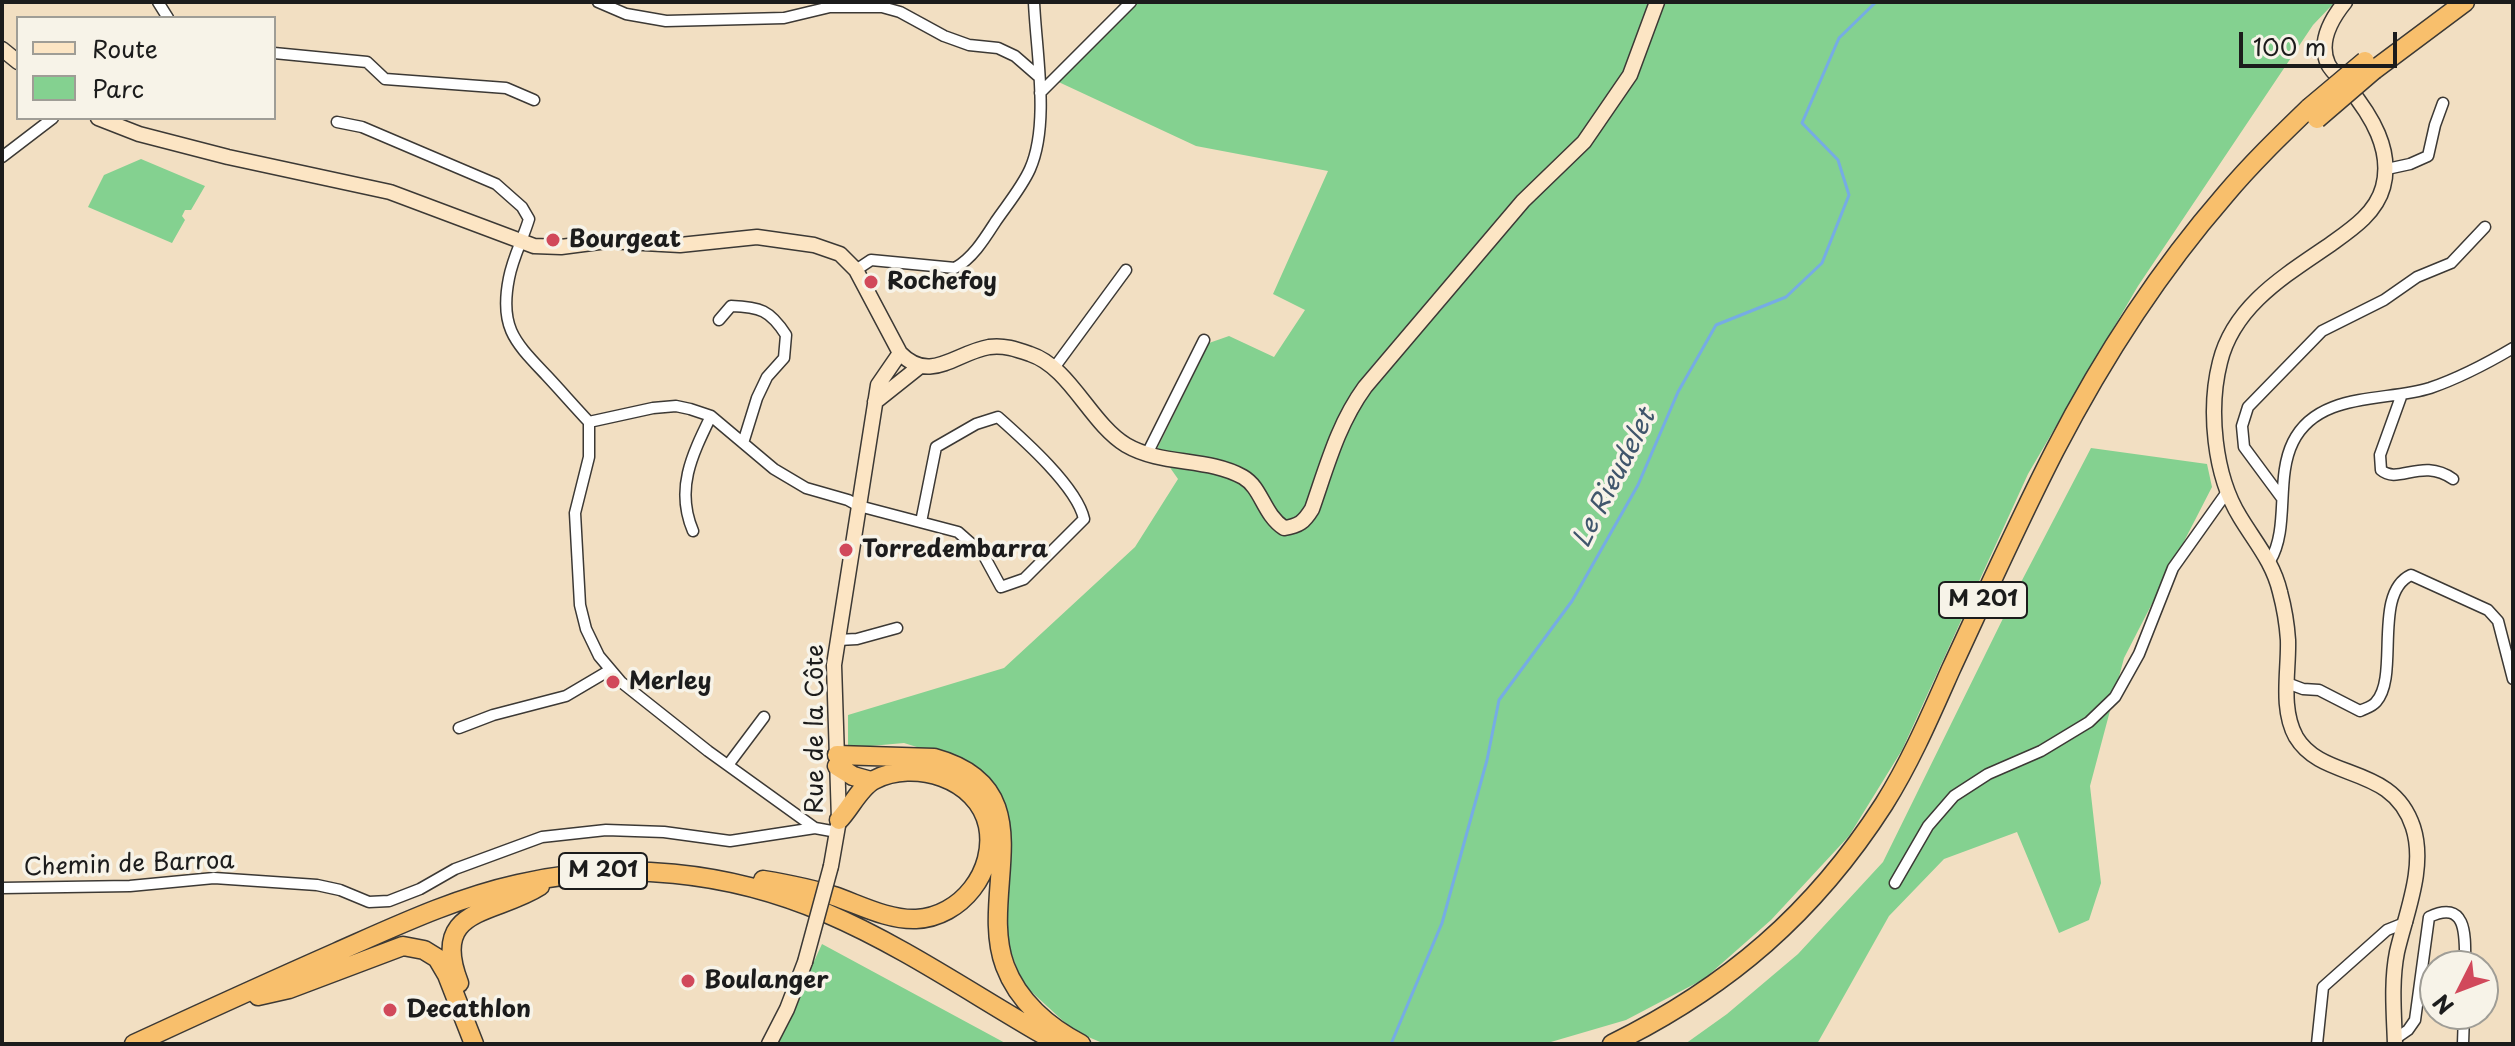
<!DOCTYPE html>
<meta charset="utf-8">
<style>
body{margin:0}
#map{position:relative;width:2515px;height:1046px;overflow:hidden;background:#f2dfc2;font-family:"Playpen Sans",sans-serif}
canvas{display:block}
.frame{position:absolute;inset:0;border:4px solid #1c1c1c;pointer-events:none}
.legend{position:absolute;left:16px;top:16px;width:260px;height:104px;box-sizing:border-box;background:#f7f3e8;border:2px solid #9f9d96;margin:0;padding:10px 14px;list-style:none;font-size:24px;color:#1c1c1c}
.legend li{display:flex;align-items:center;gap:16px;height:40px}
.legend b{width:40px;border:2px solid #9f9d96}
.north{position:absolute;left:2419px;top:950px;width:80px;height:80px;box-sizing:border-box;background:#f7f3e8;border:2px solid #9f9d96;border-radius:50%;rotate:228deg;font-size:22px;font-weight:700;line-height:32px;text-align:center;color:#1c1c1c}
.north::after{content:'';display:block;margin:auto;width:28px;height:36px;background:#d1495b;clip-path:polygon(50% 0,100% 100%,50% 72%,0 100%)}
.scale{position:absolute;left:2239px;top:32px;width:158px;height:36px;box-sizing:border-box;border:4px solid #1c1c1c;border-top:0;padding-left:10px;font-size:24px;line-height:28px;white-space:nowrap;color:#1c1c1c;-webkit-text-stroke:6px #f7f3e8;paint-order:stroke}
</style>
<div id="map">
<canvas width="2515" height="1046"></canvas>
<div class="frame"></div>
<ul class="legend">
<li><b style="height:10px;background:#fce5c4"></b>Route</li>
<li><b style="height:22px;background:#84d190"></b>Parc</li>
</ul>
<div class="north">N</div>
<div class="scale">100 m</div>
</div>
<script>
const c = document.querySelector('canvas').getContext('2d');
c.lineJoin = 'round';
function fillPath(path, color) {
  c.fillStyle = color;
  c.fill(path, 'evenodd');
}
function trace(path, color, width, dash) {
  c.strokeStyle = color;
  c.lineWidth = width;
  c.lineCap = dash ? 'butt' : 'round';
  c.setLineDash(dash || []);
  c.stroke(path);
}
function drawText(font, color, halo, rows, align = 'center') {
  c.font = font + ' "Playpen Sans",sans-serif';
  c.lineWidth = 7;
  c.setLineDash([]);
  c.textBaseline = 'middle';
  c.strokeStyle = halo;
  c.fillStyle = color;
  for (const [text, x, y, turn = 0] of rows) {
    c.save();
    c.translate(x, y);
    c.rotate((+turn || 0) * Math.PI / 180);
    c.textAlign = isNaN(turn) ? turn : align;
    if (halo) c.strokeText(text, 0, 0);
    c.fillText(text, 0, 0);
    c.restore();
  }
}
const green = new Path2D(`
 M1123,2h1212l-22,23 -175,261 -110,188 -126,276 -53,86 -78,84 -67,59 -78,41 -82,24h-439l-31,-13 -51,-47 -18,-48 7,-97 -16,-47 -34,-31 -58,-18 -56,5v-33l156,-47 131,-121 43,-68 -21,-30 52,-106 20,-7 45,21 31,-47 -32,-16 55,-123 -132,-25 -146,-68z
 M141,159l64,27 -14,24h-6l-3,6 3,4 -13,23 -84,-36 16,-32z
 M2091,448l116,16 5,23 -88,171 -34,128 11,97 -12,37 -30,13 -42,-101 -73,27 -55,57 -72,128h-132l42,-30 71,-60 85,-92 135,-274z
 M822,944l185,100h-241l33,-50z`);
const stream = new Path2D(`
 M1391,1044l51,-121 45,-163 12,-60 73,-99 66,-116 40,-93 38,-67 70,-28 36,-34 27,-68 -11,-35 -36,-37 37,-85 37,-36`);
const street = new Path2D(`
 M158,2l10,16
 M598,2l28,12 40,7 118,-3 46,-11h52l18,5 44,24 25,9 29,3 17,8 23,20
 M274,53l93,9 18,17 121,9 28,12
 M1040,93l91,-91
 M337,122l25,5 134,57 26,23 7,12c-6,20 -16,38 -20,59 -10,50 6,64 38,98 14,15 27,30 42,46v35l-14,56 5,92 6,24 13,27 22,26 87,69 107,77 22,4
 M2,157l51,-39
 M2387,169l23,-5 18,-8 7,-31 8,-22
 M856,270l15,-10 84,8c18,-10 30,-30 41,-47 11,-16 26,-34 34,-52 20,-45 6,-118 4,-167
 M719,320l12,-14c29,1 39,4 55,29l-2,23 -17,19 -10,21 -14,45
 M1054,368l72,-98
 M2402,394l-22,61 1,15c17,15 41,-13 72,9
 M589,422l64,-14 23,-2 14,3 21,7 63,53 32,19 42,12 11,6 99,26 25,22 18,33 23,-8 60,-60c-7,-32 -60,-79 -86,-102l-22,7 -40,23 -15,75
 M1147,454l57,-114
 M2281,497l-37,-50 -2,-21 6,-19 74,-76 62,-31 33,-23 34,-14 34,-36
 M693,531c-18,-42 -1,-76 18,-115
 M2270,561c20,-33 5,-83 23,-119 25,-51 93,-40 137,-54 29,-10 56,-24 83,-40
 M838,640l19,-1 40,-11
 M2287,683l16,6 16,1 41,21c6,-3 12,-4 16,-9 24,-26 -4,-109 35,-127l77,35 10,11 15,58
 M459,728l34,-13 73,-19 44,-26
 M728,765l36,-48
 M1895,883l33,-57 26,-30 34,-22 53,-23 48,-29 26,-25 24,-43 34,-86 54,-76
 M2,888l128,-2 84,-8 103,7 23,5 29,12 20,-1 31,-12 35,-20 87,-32 64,-7 58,2 66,9 85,-13
 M2395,1039l13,-9 7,-10 14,-103c40,-19 36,23 36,49
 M2317,1044l6,-57 64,-57 20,-8
 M2463,1044l1,-30`);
const secondary = new Path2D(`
 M2345,2c-13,16 -27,40 -17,62 4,8 14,16 20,23 23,28 45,63 35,100 -7,26 -31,42 -52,57 -45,31 -97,61 -111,118 -12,47 -6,113 20,155 15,25 33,45 40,75 4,15 7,33 8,48 1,31 -8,68 8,97 27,45 96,26 117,90 13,40 -7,86 -16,125 -6,30 -3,62 -2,92
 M2,49l16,13
 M98,118l41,16 89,23 162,35 144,54 27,1 46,-6 73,4 77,-8 57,8 26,9 16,16 44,83c30,31 55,0 89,-6 15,-2 27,2 41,7 40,13 60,69 96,91 36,21 81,12 117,32 19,11 20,37 41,51 15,-2 20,-6 28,-19 15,-43 26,-85 53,-122l158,-186 61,-59 46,-67 27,-73
 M875,402l44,-35
 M831,866l8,-46 -5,-155 44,-280 22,-32
 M769,1044l18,-35 18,-47`);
const highway = new Path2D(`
 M2374,70l91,-68
 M837,755l97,3c114,31 43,134 71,208 13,35 43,61 76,78
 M837,766l16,10 18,5
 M763,880c24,4 49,9 71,16 26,9 54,24 82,23 45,-2 81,-48 72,-93 -10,-48 -74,-67 -114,-46 -14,7 -24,29 -35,40
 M459,983c-30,-77 36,-68 81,-97
 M258,996l31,-7 114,-43 21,4 13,8 10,17 27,69
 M134,1044c67,-31 135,-62 203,-92 59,-26 118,-54 181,-68 103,-24 210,-13 308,29 75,32 145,80 216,121l24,10
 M1612,1044c116,-57 202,-131 272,-240 27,-43 47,-90 67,-135 34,-73 67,-147 104,-219 46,-89 104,-179 170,-255 26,-31 55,-59 84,-87`);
const secondaryBridge = new Path2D(`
 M805,962l26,-96`);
const highwayBridge = new Path2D(`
 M2309,108l56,-47
 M2317,119l57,-49`);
const markers = [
 [553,240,8,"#d1495b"],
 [871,282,8,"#d1495b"],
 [846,550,8,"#d1495b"],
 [613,682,8,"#d1495b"],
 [688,981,8,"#d1495b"],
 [390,1010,8,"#d1495b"]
];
const shields = [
 [1983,600,88],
 [603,871,88]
];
const shieldNames = [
 ["M 201",1983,600],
 ["M 201",603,871]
];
const poiNames = [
 ["Bourgeat",569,240],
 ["Rochefoy",887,282],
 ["Torredembarra",862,550],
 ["Merley",629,682],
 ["Boulanger",704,981],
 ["Decathlon",406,1010]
];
const streetNames = [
 ["Rue de la Côte",816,729,-90],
 ["Chemin de Barroa",129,865,-2]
];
const waterNames = [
 ["Le Rieudelet",1615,479,-63]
];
fillPath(green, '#84d190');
trace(stream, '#76ace4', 3);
trace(street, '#3c3935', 13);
trace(secondary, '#3c3935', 17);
trace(highway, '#3c3935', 21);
trace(street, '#fff', 10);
trace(secondary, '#fce5c4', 14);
trace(highway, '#f8bf6c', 18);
trace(secondaryBridge, '#3c3935', 17, []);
trace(highwayBridge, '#3c3935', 21, []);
trace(secondaryBridge, '#fce5c4', 14);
trace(highwayBridge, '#f8bf6c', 18);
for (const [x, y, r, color] of markers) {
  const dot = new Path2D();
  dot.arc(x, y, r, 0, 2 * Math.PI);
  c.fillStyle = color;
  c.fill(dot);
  trace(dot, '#f7f3e8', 3);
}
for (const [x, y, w] of shields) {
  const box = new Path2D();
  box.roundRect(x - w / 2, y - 18, w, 36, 6);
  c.fillStyle = '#f7f3e8';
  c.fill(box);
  trace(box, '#1c1c1c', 2);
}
drawText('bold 22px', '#1c1c1c', null, shieldNames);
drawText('bold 24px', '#1c1c1c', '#f7f3e8', poiNames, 'left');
drawText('24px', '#1c1c1c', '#f7f3e8', streetNames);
drawText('italic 26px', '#40566c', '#f7f3e8', waterNames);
</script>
